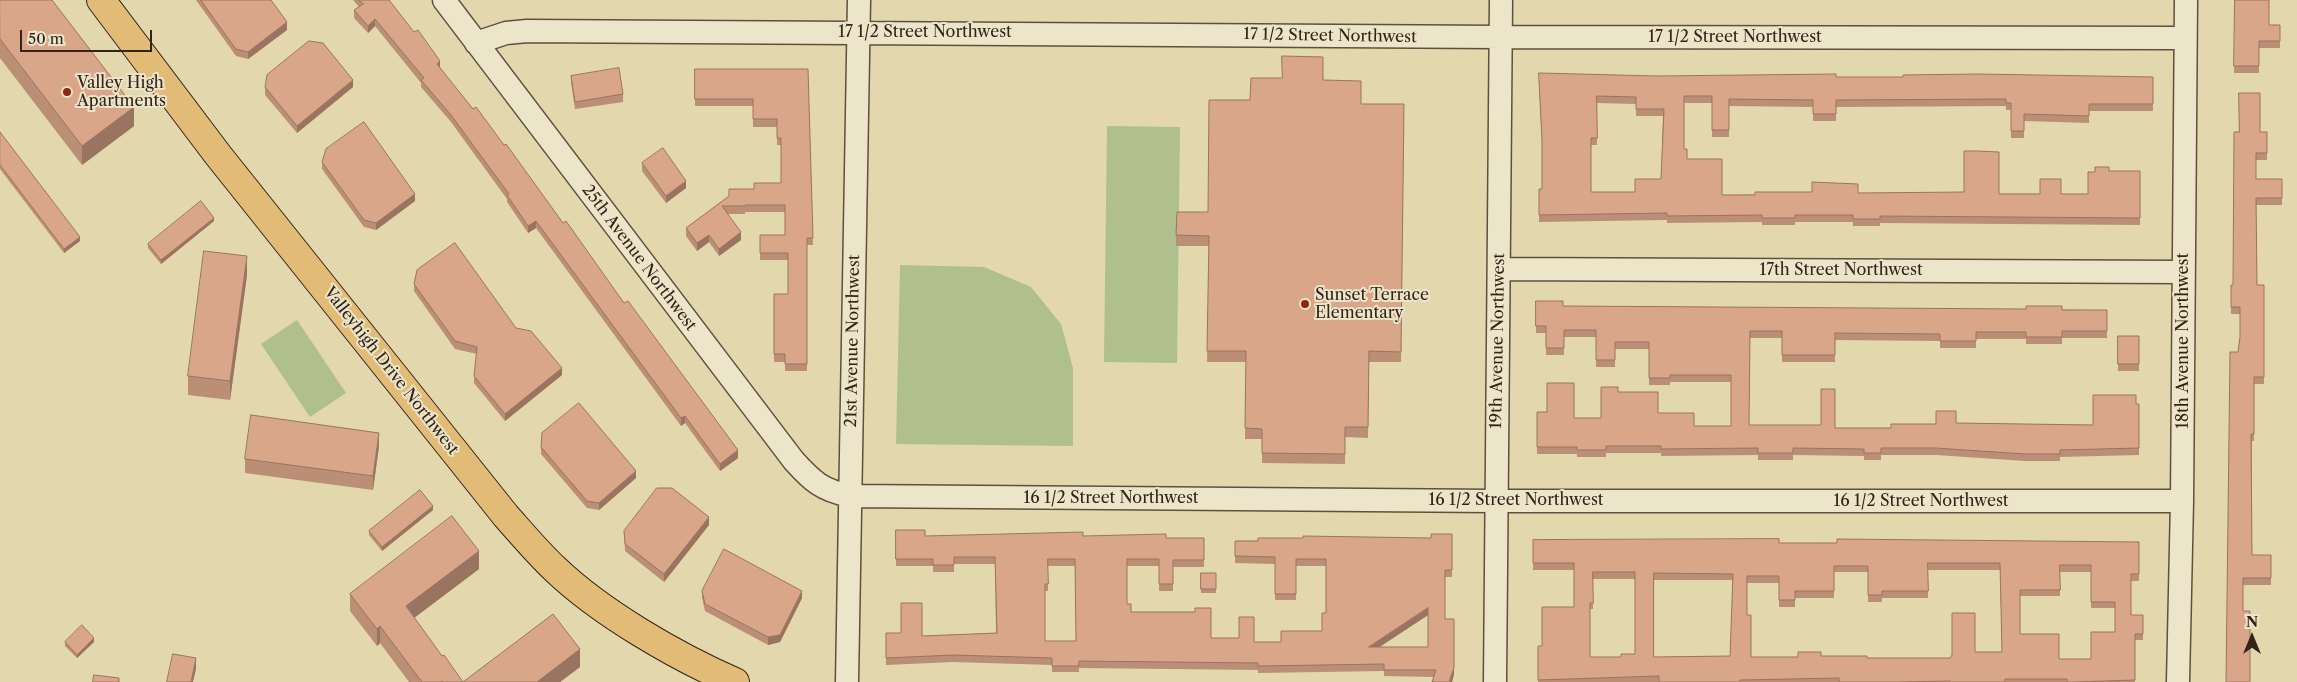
<!DOCTYPE html>
<style>
body{margin:0}
#map{position:relative;width:2297px;height:682px;overflow:hidden;background:#e3d7ae;font-family:"Libre Caslon Text",serif}
canvas{display:block}
.north{position:absolute;left:2227px;top:612px;width:50px;height:50px;-webkit-text-stroke:4px #ede5ca;paint-order:stroke;rotate:0deg;font-size:14px;font-weight:700;line-height:20px;text-align:center;color:#332319}
.north::after{content:'';display:block;margin:auto;width:18px;height:22px;background:#332319;clip-path:polygon(50% 0,100% 100%,50% 72%,0 100%)}
.scale{position:absolute;left:20px;top:30px;width:132px;height:22px;box-sizing:border-box;border:2px solid #332319;border-top:0;padding-left:6px;font-size:15px;line-height:18px;white-space:nowrap;color:#332319;-webkit-text-stroke:4px #ede5ca;paint-order:stroke}
</style>
<div id="map">
<canvas width="2297" height="682"></canvas>
<div class="north">N</div>
<div class="scale">50 m</div>
</div>
<script>
const c = document.querySelector('canvas').getContext('2d');
c.lineJoin = 'round';
function fillPath(path, color) {
  c.fillStyle = color;
  c.fill(path, 'evenodd');
}
function trace(path, color, width, dash) {
  c.strokeStyle = color;
  c.lineWidth = width;
  c.lineCap = dash ? 'butt' : 'round';
  c.setLineDash(dash || []);
  c.stroke(path);
}
function drawText(font, color, halo, rows, align = 'center') {
  c.font = font + ' "Libre Caslon Text",serif';
  c.lineWidth = 4;
  c.setLineDash([]);
  c.textBaseline = 'middle';
  c.strokeStyle = halo;
  c.fillStyle = color;
  for (const [text, x, y, turn = 0] of rows) {
    c.save();
    c.translate(x, y);
    c.rotate((+turn || 0) * Math.PI / 180);
    c.textAlign = isNaN(turn) ? turn : align;
    if (halo) c.strokeText(text, 0, 0);
    c.fillText(text, 0, 0);
    c.restore();
  }
}
const green = new Path2D(`
 M1107,126l73,1 -3,236 -73,-1z
 M900,265l84,2 47,20 30,37 12,44v78l-177,-2z
 M297,320l49,73 -36,24 -49,-73z`);
const minor = new Path2D(`
 M444,0l350,461c19,21 28,29 56,35l645,5h687
 M476,43l30,-10 21,-2 973,6 685,1
 M1499,269l684,3
 M847,682l12,-682
 M1495,682l6,-682
 M2178,682l4,-181 4,-501`);
const major = new Path2D(`
 M101,0l117,155 288,361c16,18 31,36 49,53 46,44 122,88 180,113`);
const wall = new Path2D(`
 M0,0l134,126 -52,39 -82,-107z
 M196,0h75l16,30 -39,29 -12,-3z
 M353,0h36l51,68 33,41 31,36 120,158 114,155 -18,13 -35,-48 -4,3 -145,-198 -8,5 -21,-31v-3l-56,-77 -30,-35v-4l-46,-57 -7,7 -14,-15v-8l5,-3z
 M2235,0l34,25h11v23h-21v25h-25z
 M695,69h113l5,176h-6v126h-22v-9h-11v-68h14v-34h-28v-25h25v-23h-40v2h-17l13,26 -22,16 -10,-14 -12,9 -11,-15v-8l68,-39 27,-6v-38h-4v-18h-24v-21h-58z
 M571,76l52,18v8l-48,7 -4,-26z
 M1657,76l179,1h317v34h-64v12l-65,-2v17h-13v-28h-5v-4l-170,1v14h-23v-14l-84,-1v31h-17v-34h-28v46l3,10 35,36 136,-2 230,1 21,-23h31v54l-260,-2v3h-27v-4h-58v3h-33v-3l-95,1v-3l-128,2v-33h3v-42l-3,-67zM1597,103l39,1v12h27l-2,63 -26,13h-44v-47h6z
 M1323,80l38,24h43l-3,258h-32l-1,76 -23,-1v27l-83,-1v-24h-17l1,-77h-39l2,-116h-33v-11l32,-23 42,-112z
 M265,87h88l-56,46 -32,-38z
 M0,132l80,109 -16,12 -64,-84z
 M2260,132h7v28h-11v19h26v26h-26l1,80h7v99h-10v57h-2v114h19v30h-28l-17,97 12,-330 2,-15v-23h-9v-29h2z
 M322,162l93,39 -39,29 -12,-3 -42,-58z
 M642,163l44,25 -20,15 -24,-32z
 M214,221l-53,43 -13,-16v-4z
 M247,275l-17,125 -42,-5v-19z
 M414,284l102,44 46,47 -57,46 -31,-38v-7l3,-22 -22,-5 -41,-58z
 M1536,301l27,5 544,4v28h-45v6h-36v-5h-50v9h-36v-7l-105,-1v22h-53v-24h-32l-1,87 86,3h56l65,-5 137,2 43,-21h3v51l-79,2v4h-35l-89,-6h-55v5h-17v-4l-71,-1v5h-35v-5l-97,1v-3h-55v4h-29v-3h-40v-42l37,6h27l17,-26 40,21 36,13h37v-44h-61v3h-21v-36h-34v18h-19v-30h-32v18h-18v-22h-10z
 M2118,336h21v35h-21z
 M379,446l-6,44 -128,-17v-14z
 M541,447l95,31 -37,32 -12,-2 -46,-54z
 M433,510l-51,41 -13,-16v-4z
 M709,525l-45,57 -39,-31 -1,-20z
 M896,530l29,6h158l83,2h38v29h-31v24h-14v-25h-32v38l4,8 80,26 43,4h27l41,-11 4,-18v-47h-30v34h-21v-36l-40,-1v-22l196,-3 21,-4v43h-7v42l9,55 -2,8h-20l2,-5 -50,-1v-5l-126,2v-3l-179,-2v4h-27v-7l-99,-3 -67,3v-32h15l21,3 74,-3 -1,-69h-41v8h-21v-6h-37zM1048,566h27l1,75h-31v-50h3zM1428,615v32h-49z
 M1533,540l246,3 360,-1v39h-8v34h12v25h-8v42h-597v-36h4l32,-39v-37h-41zM1928,570h72l2,82h-27l-25,6h-83l-46,-2 -23,1h-47l-4,-42v-32h32v24h16v-9h39v-26h34v30h14v-4h46zM2060,572h31v36h24v24l-24,27h-32l-39,-25v-38h40zM1593,579h42v75l-14,3h-31v-48h3zM1654,580h79l-3,76 -76,1z
 M479,569l-65,49 28,38 21,26 117,-15 -20,15h-151l-29,-39 -3,3 -27,-35v-17z
 M1201,573h15v20h-15z
 M702,591l100,7 -22,44 -12,3 -63,-34 -3,-13z
 M65,642h29l-17,16 -12,-12z`);
const shadedWall = new Path2D(`
 M375,19v7l-7,7v-7z
 M287,22v8l-39,29v-7z
 M440,61v7l-3,-4z
 M353,80v7l-56,46v-7z
 M134,107v19l-52,39v-19z
 M686,181v7l-20,15v-7z
 M415,194v7l-39,29v-7z
 M214,218v3l-53,43v-4z
 M536,221v7l-8,5v-7z
 M741,232v8l-22,16v-7z
 M709,235v7l-12,9v-8z
 M80,237v4l-16,12v-4z
 M247,256v19l-17,125v-19z
 M562,368v7l-57,46v-7z
 M685,416v7l-4,3v-8z
 M379,433v13l-6,44v-14z
 M738,450v8l-18,13v-7z
 M636,471v7l-37,32v-7z
 M433,506v4l-51,41v-4z
 M709,517v8l-45,57v-8z
 M479,551v18l-73,55v-18z
 M802,591v7l-22,44 -12,3v-8z
 M1428,608v7l-59,39v-7z
 M380,626v17l-3,3v-17z
 M94,638v4l-17,16v-3z
 M580,649v18l-20,15h-23z
 M196,658v11l-3,13h-2z
 M1454,668v6l-2,8h-3z`);
const building = new Path2D(`
 M0,0h52l82,107 -52,39 -82,-107z
 M201,0h70l16,22 -39,30 -12,-3z
 M359,0h30l25,32 4,-2 22,31 -3,3 36,45 3,-2 28,38 2,-1 57,79 3,-2 58,82 4,-2 110,149 -18,14 -35,-48 -4,2 -145,-197 -8,5 -21,-31 2,-1 -58,-79 -30,-35 3,-2 -49,-59 -7,7 -14,-16 9,-6z
 M2235,0h34v25h11v16h-21v25h-25z
 M309,41l14,2 30,37 -56,46 -32,-39 2,-12z
 M1282,56l41,1v23l38,1v23h43l-3,248 -32,-1 -1,76h-23v27l-83,-1v-24l-17,-1 1,-77h-39l2,-115 -33,-1 1,-23h31l1,-112h41l1,-22h31z
 M619,68l4,26 -48,8 -4,-26z
 M695,69h113l5,169h-6v126h-22v-10h-11v-60h14v-41h-28v-18h25v-30h-40v1h-23l19,26 -22,17 -10,-14 -12,8 -11,-15 43,-32v-7h25v-6h27v-45h-4v-19h-24v-20h-58z
 M1539,73l118,3 179,-2v3h67v-2l75,-1 175,3v27h-64v12l-65,-2v17h-13v-28h-5v-4l-170,1v14h-23v-14l-84,-1v31h-17v-34h-28v53h3v10h35v36h33v-3h57v-10l46,2v9l106,-1v-41h14l21,1v42h41v-15h21v15h27v-22h7v-5h14v4h31v47l-260,-2v3h-27v-4h-58v3h-33v-3l-95,1v-3l-128,2v-26h3v-49zM1597,96l39,1v12h28l-3,70h-26v13h-44v-54h6z
 M2239,93h21v39h7v21h-11v26h26v19h-26l1,87h7v92h-10v57h-3l1,121h19v23h-28v33h7v71h-24l4,-330h8l2,-15v-30h-9v-22h2l1,-153h5z
 M364,122l51,72 -39,29 -12,-3 -42,-58 4,-13z
 M0,132l80,105 -16,12 -64,-84z
 M663,148l23,33 -20,15 -24,-33z
 M201,201l13,17 -53,42 -13,-16z
 M455,243l61,85 15,3 31,37 -57,46 -31,-38 3,-29 -22,-6 -41,-57 3,-14z
 M204,251l43,5 -17,125 -42,-5z
 M1536,301h27v5l463,3v-3h36v4h45v21h-45v6h-36v-5h-50v9h-36v-7l-105,-1v22h-53v-24h-32l-1,94h72v-36h14v39h56v-4h45v-13h20v12l137,2v-30h43v9h3v44l-79,2v4h-35l-89,-6h-55v5h-17v-4l-71,-1v5h-35v-5l-97,1v-3h-55v4h-29v-3h-40v-35h10v-29h27v35h27v-31h17v5h40v21h36v13h37v-51h-61v3h-21v-36h-34v18h-19v-30h-32v18h-18v-22h-10z
 M2118,336h21v28h-21z
 M579,403l57,68 -37,32 -12,-2 -46,-54 1,-14z
 M251,415l128,18 -6,43 -128,-17z
 M657,488h15l37,29 -45,57 -39,-30 -1,-13z
 M420,490l13,16 -51,41 -13,-16z
 M452,516l27,35 -73,55 36,50 2,-1 19,27 90,-68 27,35 -43,33h-94l-1,-1 -2,1h-18l-42,-56 -3,3 -27,-35z
 M896,530h29v6l158,-4v4l83,-2v4h38v22h-31v24h-14v-25h-32v45h4v8h64v-4h16v30h28v-21h15v25h27v-11h41v-18h4v-54h-30v35h-21v-37l-40,-1v-15h23v-3h45v-2l128,2v-4h21v36h-7v49h9v49l-5,14h-17l4,-12h-52v-6l-126,2v-3l-179,-2v5h-27v-8l-99,-3 -67,3v-25h15v-30h21v33l75,-3 -2,-76h-41v8h-21v-6h-37zM1048,559h27l1,82h-31v-57h3zM1428,608v39h-59z
 M1779,539v4h58v-4l302,3v32h-8v41h12v19h-8v46l-61,2h-7v-3h-62v3h-55v-1l-52,1h-59v-4l-99,2v2h-81v-6l-121,4v-34h4v-39h32v-44h-41v-23zM1928,563h72l2,89h-27v-39h-23v42l-2,3h-83v-2h-46v-4h-23v5h-47v-42h-4v-39h32v24h16v-9h39v-25h34v29h14v-4h46zM2060,565h31v37h24v30h-24v27h-32v-25h-39v-44h40zM1593,572h42v82h-14v3h-31v-54h3zM1654,573l79,1 -3,82 -76,1z
 M724,549l78,42 -22,44 -12,2 -63,-33 -3,-13z
 M1201,573h15v16h-15z
 M82,625l12,13 -17,17 -12,-13z
 M173,654l23,4 -5,24h-24z
 M94,675l25,3v4h-26z`);
const markers = [
 [67,92,5,"#8f2418"],
 [1305,304,5,"#8f2418"]
];
const streetNames = [
 ["17 1/2 Street Northwest",925,32],
 ["17 1/2 Street Northwest",1330,36,1],
 ["17 1/2 Street Northwest",1735,37],
 ["25th Avenue Northwest",639,258,53],
 ["17th Street Northwest",1841,270],
 ["21st Avenue Northwest",853,341,-89],
 ["19th Avenue Northwest",1498,341,-89],
 ["18th Avenue Northwest",2183,341,-90],
 ["Valleyhigh Drive Northwest",391,371,52],
 ["16 1/2 Street Northwest",1111,498],
 ["16 1/2 Street Northwest",1516,500],
 ["16 1/2 Street Northwest",1921,501]
];
const poiNames = [
 ["Valley High",77,83],
 ["Apartments",77,101],
 ["Sunset Terrace",1315,295],
 ["Elementary",1315,313]
];
fillPath(green, '#afbf8e');
trace(minor, '#5f503e', 25);
trace(major, '#332319', 30);
trace(minor, '#ede5ca', 22);
trace(major, '#e2bc77', 28);
fillPath(wall, '#bb8f76');
fillPath(shadedWall, '#997460');
fillPath(building, '#daa689');
trace(building, '#997460', 1);
for (const [x, y, r, color] of markers) {
  const dot = new Path2D();
  dot.arc(x, y, r, 0, 2 * Math.PI);
  c.fillStyle = color;
  c.fill(dot);
  trace(dot, '#ede5ca', 2);
}
drawText('16px', '#332319', '#ede5ca', streetNames);
drawText('16px', '#332319', '#ede5ca', poiNames, 'left');
</script>
